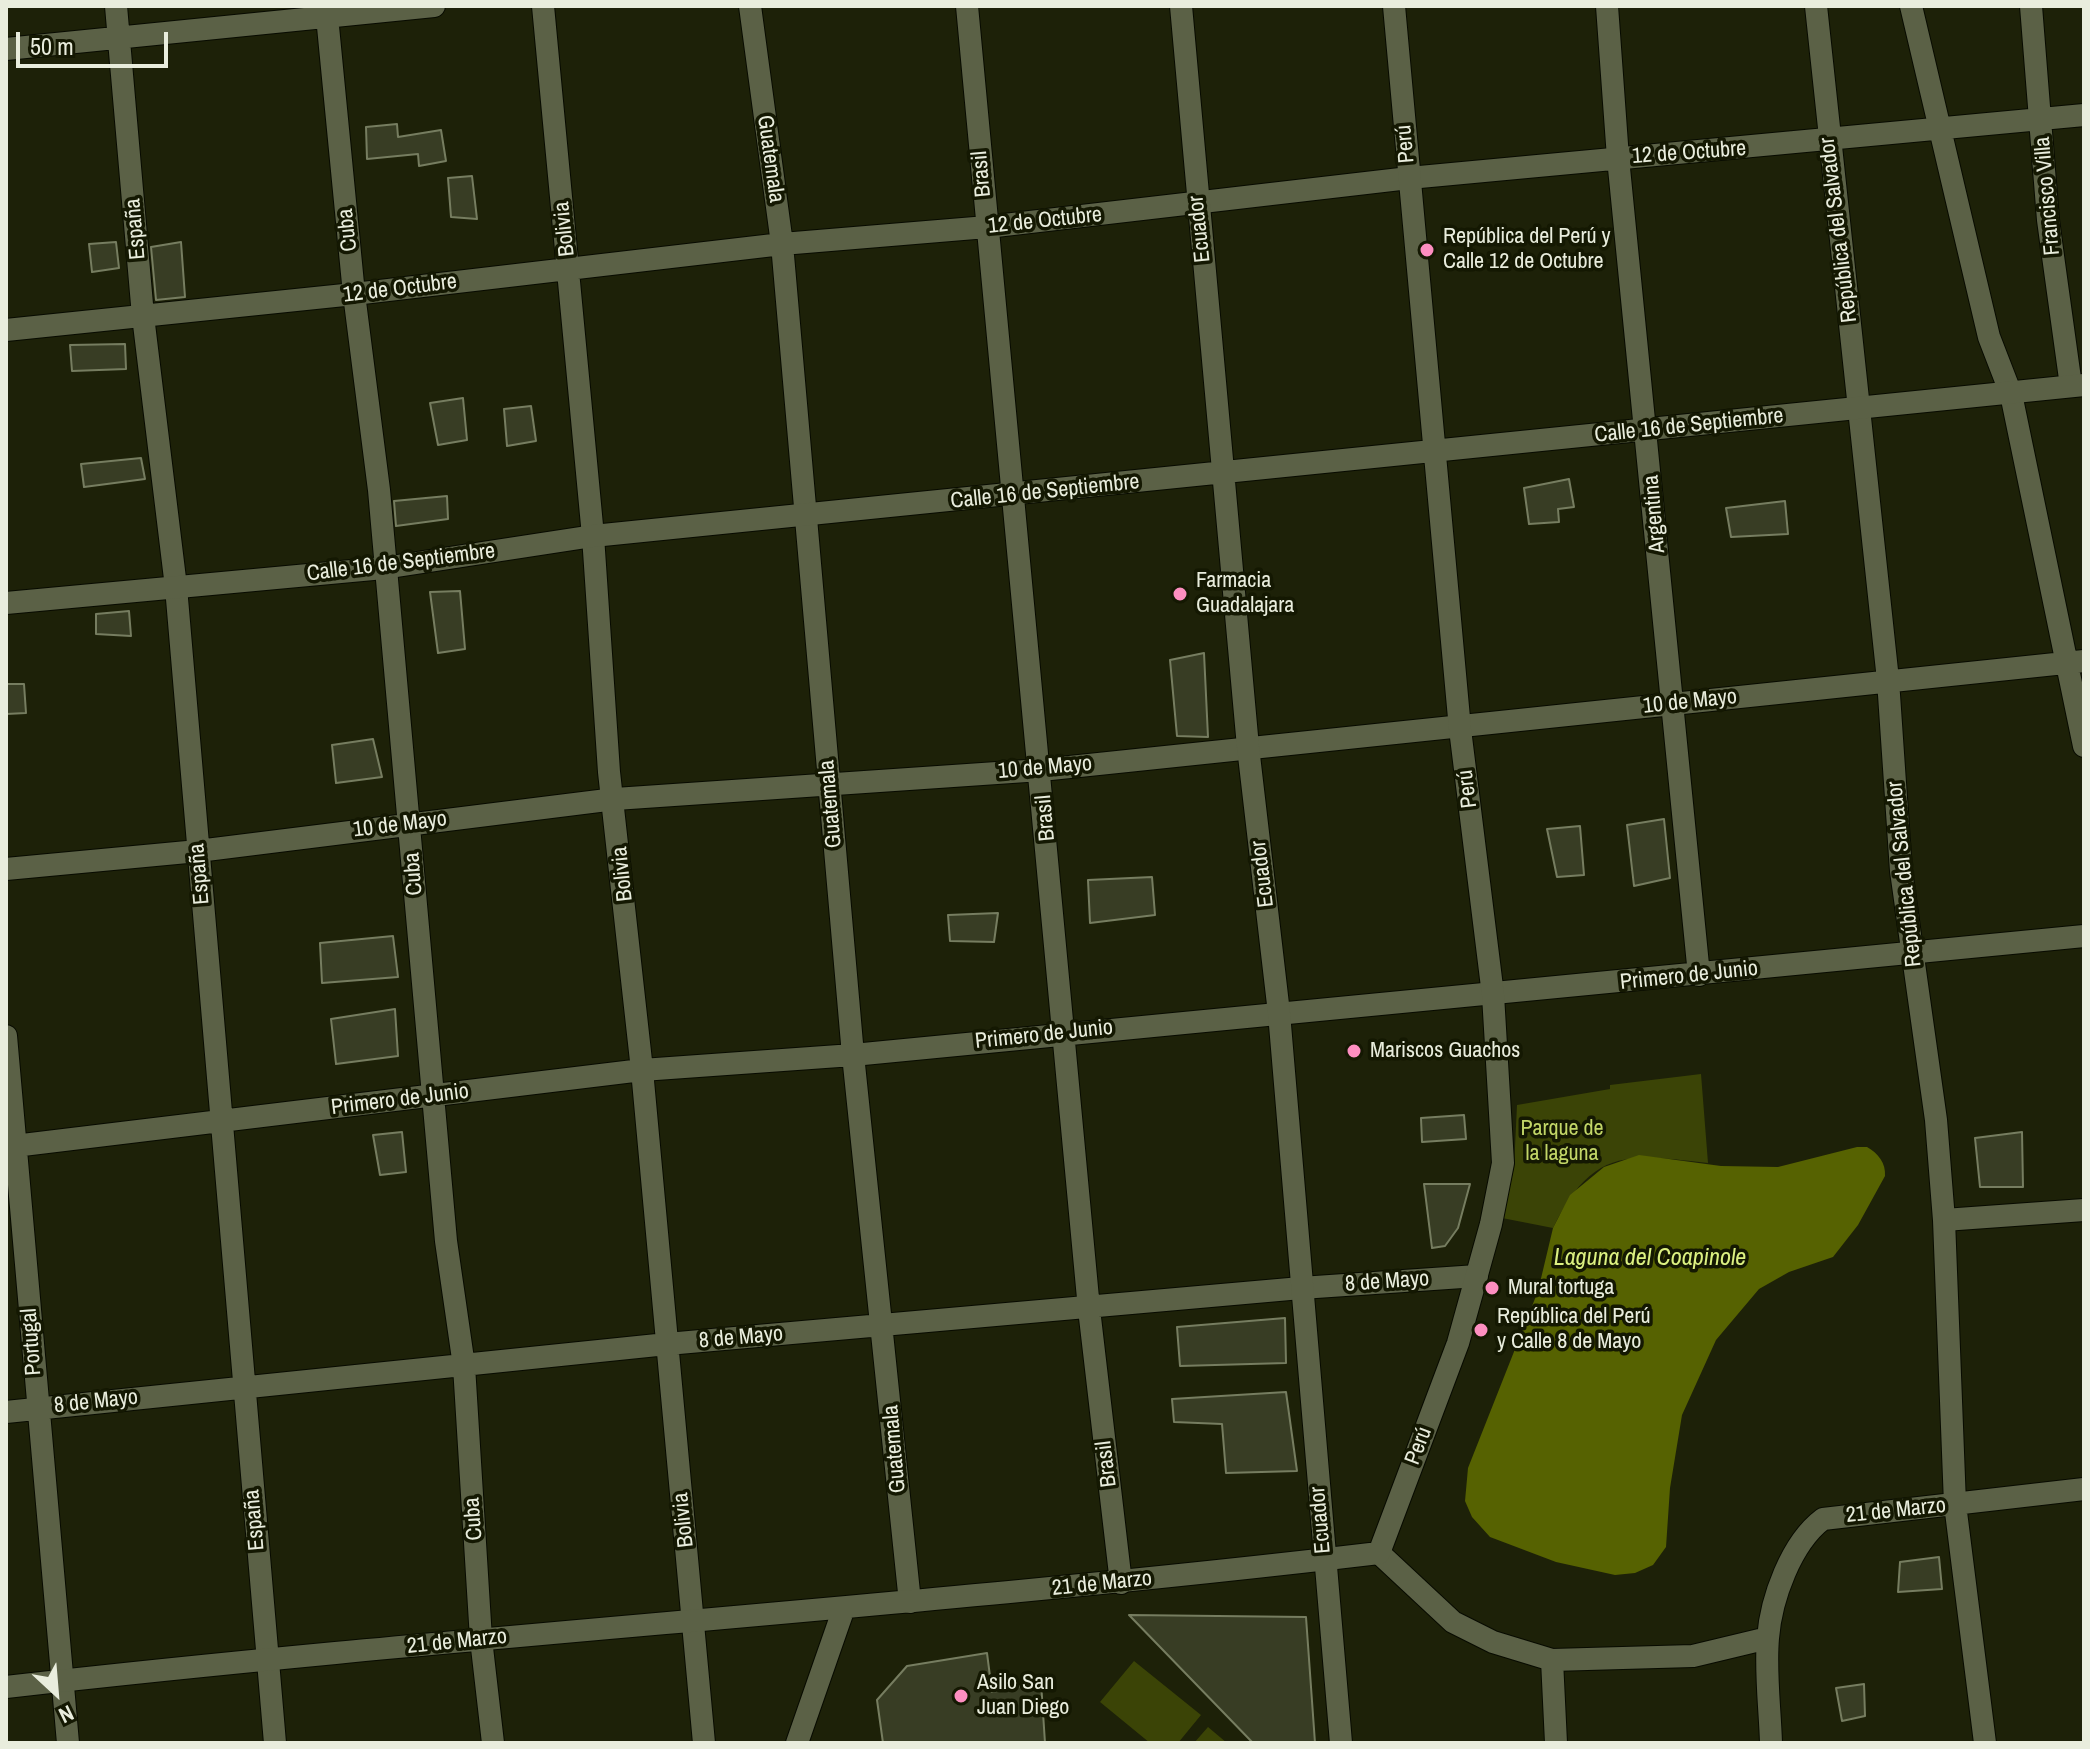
<!DOCTYPE html>
<meta charset="utf-8">
<style>
body{margin:0}
#map{position:relative;width:2090px;height:1749px;overflow:hidden;background:#1d2108;font-family:"Archivo Narrow",sans-serif}
canvas{display:block}
.frame{position:absolute;inset:0;border:8px solid #e9eddd;pointer-events:none}
.north{position:absolute;left:16px;top:1653px;width:80px;height:80px;-webkit-text-stroke:6px #141802;paint-order:stroke;rotate:154deg;font-size:22px;font-weight:700;line-height:32px;text-align:center;color:#e9eddd}
.north::after{content:'';display:block;margin:auto;width:28px;height:36px;background:#e9eddd;clip-path:polygon(50% 0,100% 100%,50% 72%,0 100%)}
.scale{position:absolute;left:16px;top:32px;width:152px;height:36px;box-sizing:border-box;border:4px solid #e9eddd;border-top:0;padding-left:10px;font-size:24px;line-height:28px;white-space:nowrap;color:#e9eddd;-webkit-text-stroke:6px #141802;paint-order:stroke}
</style>
<div id="map">
<canvas width="2090" height="1749"></canvas>
<div class="frame"></div>
<div class="north">N</div>
<div class="scale">50 m</div>
</div>
<script>
const c = document.querySelector('canvas').getContext('2d');
c.lineJoin = 'round';
function fillPath(path, color) {
  c.fillStyle = color;
  c.fill(path, 'evenodd');
}
function trace(path, color, width, dash) {
  c.strokeStyle = color;
  c.lineWidth = width;
  c.lineCap = dash ? 'butt' : 'round';
  c.setLineDash(dash || []);
  c.stroke(path);
}
function drawText(font, color, halo, rows, align = 'center') {
  c.font = font + ' "Archivo Narrow",sans-serif';
  c.lineWidth = 7;
  c.setLineDash([]);
  c.textBaseline = 'middle';
  c.strokeStyle = halo;
  c.fillStyle = color;
  for (const [text, x, y, turn = 0] of rows) {
    c.save();
    c.translate(x, y);
    c.rotate((+turn || 0) * Math.PI / 180);
    c.textAlign = isNaN(turn) ? turn : align;
    if (halo) c.strokeText(text, 0, 0);
    c.fillText(text, 0, 0);
    c.restore();
  }
}
const green = new Path2D(`
 M1701,1074l7,89c-80,-9 -115,-16 -155,65l-51,-10 12,-50 3,-63 93,-16v-4z
 M1134,1661l67,54 -23,28h-28l-50,-41z
 M1208,1727l19,16h-33z`);
const water = new Path2D(`
 M1857,1147h10c11,6 19,16 18,29l-27,49 -25,32 -44,15 -30,17 -43,51 -34,75 -12,73 -4,59 -13,18 -18,8 -20,2 -59,-13 -66,-25 -18,-20 -7,-16 3,-33 70,-177 15,-63 17,-33 34,-28 35,-12 82,11 57,1z`);
const building = new Path2D(`
 M397,124l1,13 43,-7 5,31 -27,5 -1,-12 -51,5 -1,-32z
 M472,176l5,43 -26,-2 -3,-39z
 M116,242l3,26 -27,4 -3,-28z
 M181,242l4,55 -29,3 -5,-53z
 M125,344l1,25 -54,2 -2,-26z
 M463,398l4,42 -29,5 -8,-42z
 M531,406l5,35 -29,5 -3,-37z
 M141,458l4,21 -61,8 -3,-23z
 M1569,479l5,28 -16,2 1,13 -30,2 -5,-36z
 M447,496l1,23 -52,7 -2,-25z
 M1785,501l3,33 -57,3 -5,-29z
 M460,591l5,58 -27,4 -8,-61z
 M129,611l2,25 -35,-2v-20z
 M1204,653l4,84 -31,-1 -7,-76z
 M6,684h18l2,29 -20,1z
 M373,739l9,38 -46,6 -4,-38z
 M1664,819l6,59 -36,8 -7,-61z
 M1580,826l4,49 -27,2 -10,-48z
 M1152,877l3,38 -65,8 -2,-43z
 M998,913l-4,29 -44,-1 -2,-26z
 M393,936l5,41 -76,6 -2,-40z
 M395,1009l3,47 -62,8 -5,-45z
 M1464,1115l2,24 -44,3 -1,-24z
 M402,1132l4,40 -26,3 -7,-40z
 M2022,1132l1,55h-43l-5,-49z
 M1424,1184h46l-12,44 -13,18 -13,2z
 M1285,1318l1,45 -106,3 -3,-39z
 M1286,1392l11,79 -71,2 -4,-49 -48,-2 -2,-23z
 M1939,1557l3,32 -44,3 2,-30z
 M1129,1615l177,2 9,126h-62z
 M987,1653l5,39 49,-10 4,61h-162l-6,-43 30,-34z
 M1864,1684l1,32 -23,5 -6,-33z`);
const minor = new Path2D(`
 M116,6l27,310 33,271 99,1156
 M326,6l28,288 25,196 67,751 18,125 17,273 12,104
 M543,6l50,530 16,236 33,298 62,673
 M750,6l32,238 71,811 57,547
 M967,6l122,1303 32,274
 M1607,6l11,152 81,817
 M1816,6l72,674 13,191 35,249 8,100 11,284 30,239
 M1911,6l78,331 22,57 73,352
 M2031,6l17,214 23,166
 M6,49l428,-43
 M6,330l348,-36 428,-50 205,-17 422,-49 675,-63
 M6,869l192,-18 417,-52 426,-29 1043,-109
 M6,1036l62,707
 M6,1147l636,-77 211,-15 1231,-119
 M1944,1220l140,-10
 M6,1412l661,-68 634,-56 176,-12
 M1379,1553l74,69 40,20 59,18 141,-4 75,-18
 M1552,1660l4,83
 M1771,1743c-1,-34 -6,-71 -3,-105 3,-39 23,-95 55,-119l261,-30`);
const tertiary = new Path2D(`
 M1181,6l67,741 31,266 62,730
 M6,603l378,-35 209,-32 1491,-151
 M6,1687c457,-52 916,-80 1373,-134l79,-210 33,-119 12,-61 -10,-168 -33,-266 -66,-723
 M797,1743l47,-135`);
const markers = [
 [1427,250,8,"#fd8ec0"],
 [1180,594,8,"#fd8ec0"],
 [1354,1051,8,"#fd8ec0"],
 [1492,1288,8,"#fd8ec0"],
 [1481,1330,8,"#fd8ec0"],
 [961,1696,8,"#fd8ec0"]
];
const streetNames = [
 ["Perú",1406,144,-95],
 ["12 de Octubre",1689,153,-4],
 ["Guatemala",770,159,82],
 ["Brasil",982,174,-95],
 ["Francisco Villa",2048,196,-95],
 ["12 de Octubre",1045,221,-6],
 ["España",136,229,-95],
 ["Bolivia",565,229,-96],
 ["Ecuador",1200,229,-96],
 ["Cuba",348,230,-96],
 ["República del Salvador",1839,230,-97],
 ["12 de Octubre",400,289,-7],
 ["Calle 16 de Septiembre",1689,426,-6],
 ["Calle 16 de Septiembre",1045,492,-6],
 ["Argentina",1655,514,-95],
 ["Calle 16 de Septiembre",401,563,-7],
 ["10 de Mayo",1690,702,-6],
 ["10 de Mayo",1045,768,-5],
 ["Perú",1468,789,-97],
 ["Guatemala",831,804,-95],
 ["Brasil",1046,818,-95],
 ["10 de Mayo",400,825,-7],
 ["España",200,874,-95],
 ["Cuba",414,874,-94],
 ["Bolivia",623,874,-96],
 ["Ecuador",1263,874,-97],
 ["República del Salvador",1905,874,-96],
 ["Primero de Junio",1689,976,-6],
 ["Primero de Junio",1044,1035,-6],
 ["Primero de Junio",400,1100,-7],
 ["8 de Mayo",1387,1282,-4],
 ["8 de Mayo",741,1338,-5],
 ["Portugal",32,1342,-94],
 ["8 de Mayo",96,1402,-6],
 ["Perú",1419,1446,-69],
 ["Guatemala",895,1449,-95],
 ["Brasil",1107,1464,-97],
 ["21 de Marzo",1896,1511,-6],
 ["Cuba",474,1519,-94],
 ["España",255,1520,-95],
 ["Bolivia",684,1520,-96],
 ["Ecuador",1321,1520,-95],
 ["21 de Marzo",1102,1584,-6],
 ["21 de Marzo",457,1642,-6]
];
const poiNames = [
 ["República del Perú y",1443,237],
 ["Calle 12 de Octubre",1443,262],
 ["Farmacia",1196,581],
 ["Guadalajara",1196,606],
 ["Mariscos Guachos",1370,1051],
 ["Mural tortuga",1508,1288],
 ["República del Perú",1497,1317],
 ["y Calle 8 de Mayo",1497,1342],
 ["Asilo San",977,1683],
 ["Juan Diego",977,1708]
];
const parkNames = [
 ["Parque de",1562,1129],
 ["la laguna",1562,1154]
];
const waterNames = [
 ["Laguna del Coapinole",1650,1259]
];
fillPath(green, '#3b4406');
fillPath(water, '#566201');
fillPath(building, '#383d24');
trace(building, '#767d60', 2);
trace(minor, '#080b00', 24);
trace(tertiary, '#080b00', 24);
trace(minor, '#5b6146', 22);
trace(tertiary, '#5b6146', 22);
for (const [x, y, r, color] of markers) {
  const dot = new Path2D();
  dot.arc(x, y, r, 0, 2 * Math.PI);
  c.fillStyle = color;
  c.fill(dot);
  trace(dot, '#141802', 3);
}
drawText('22px', '#e9eddd', '#141802', streetNames);
drawText('22px', '#e9eddd', '#141802', poiNames, 'left');
drawText('22px', '#c2d667', '#141802', parkNames);
drawText('italic 24px', '#dcf181', '#141802', waterNames);
</script>
